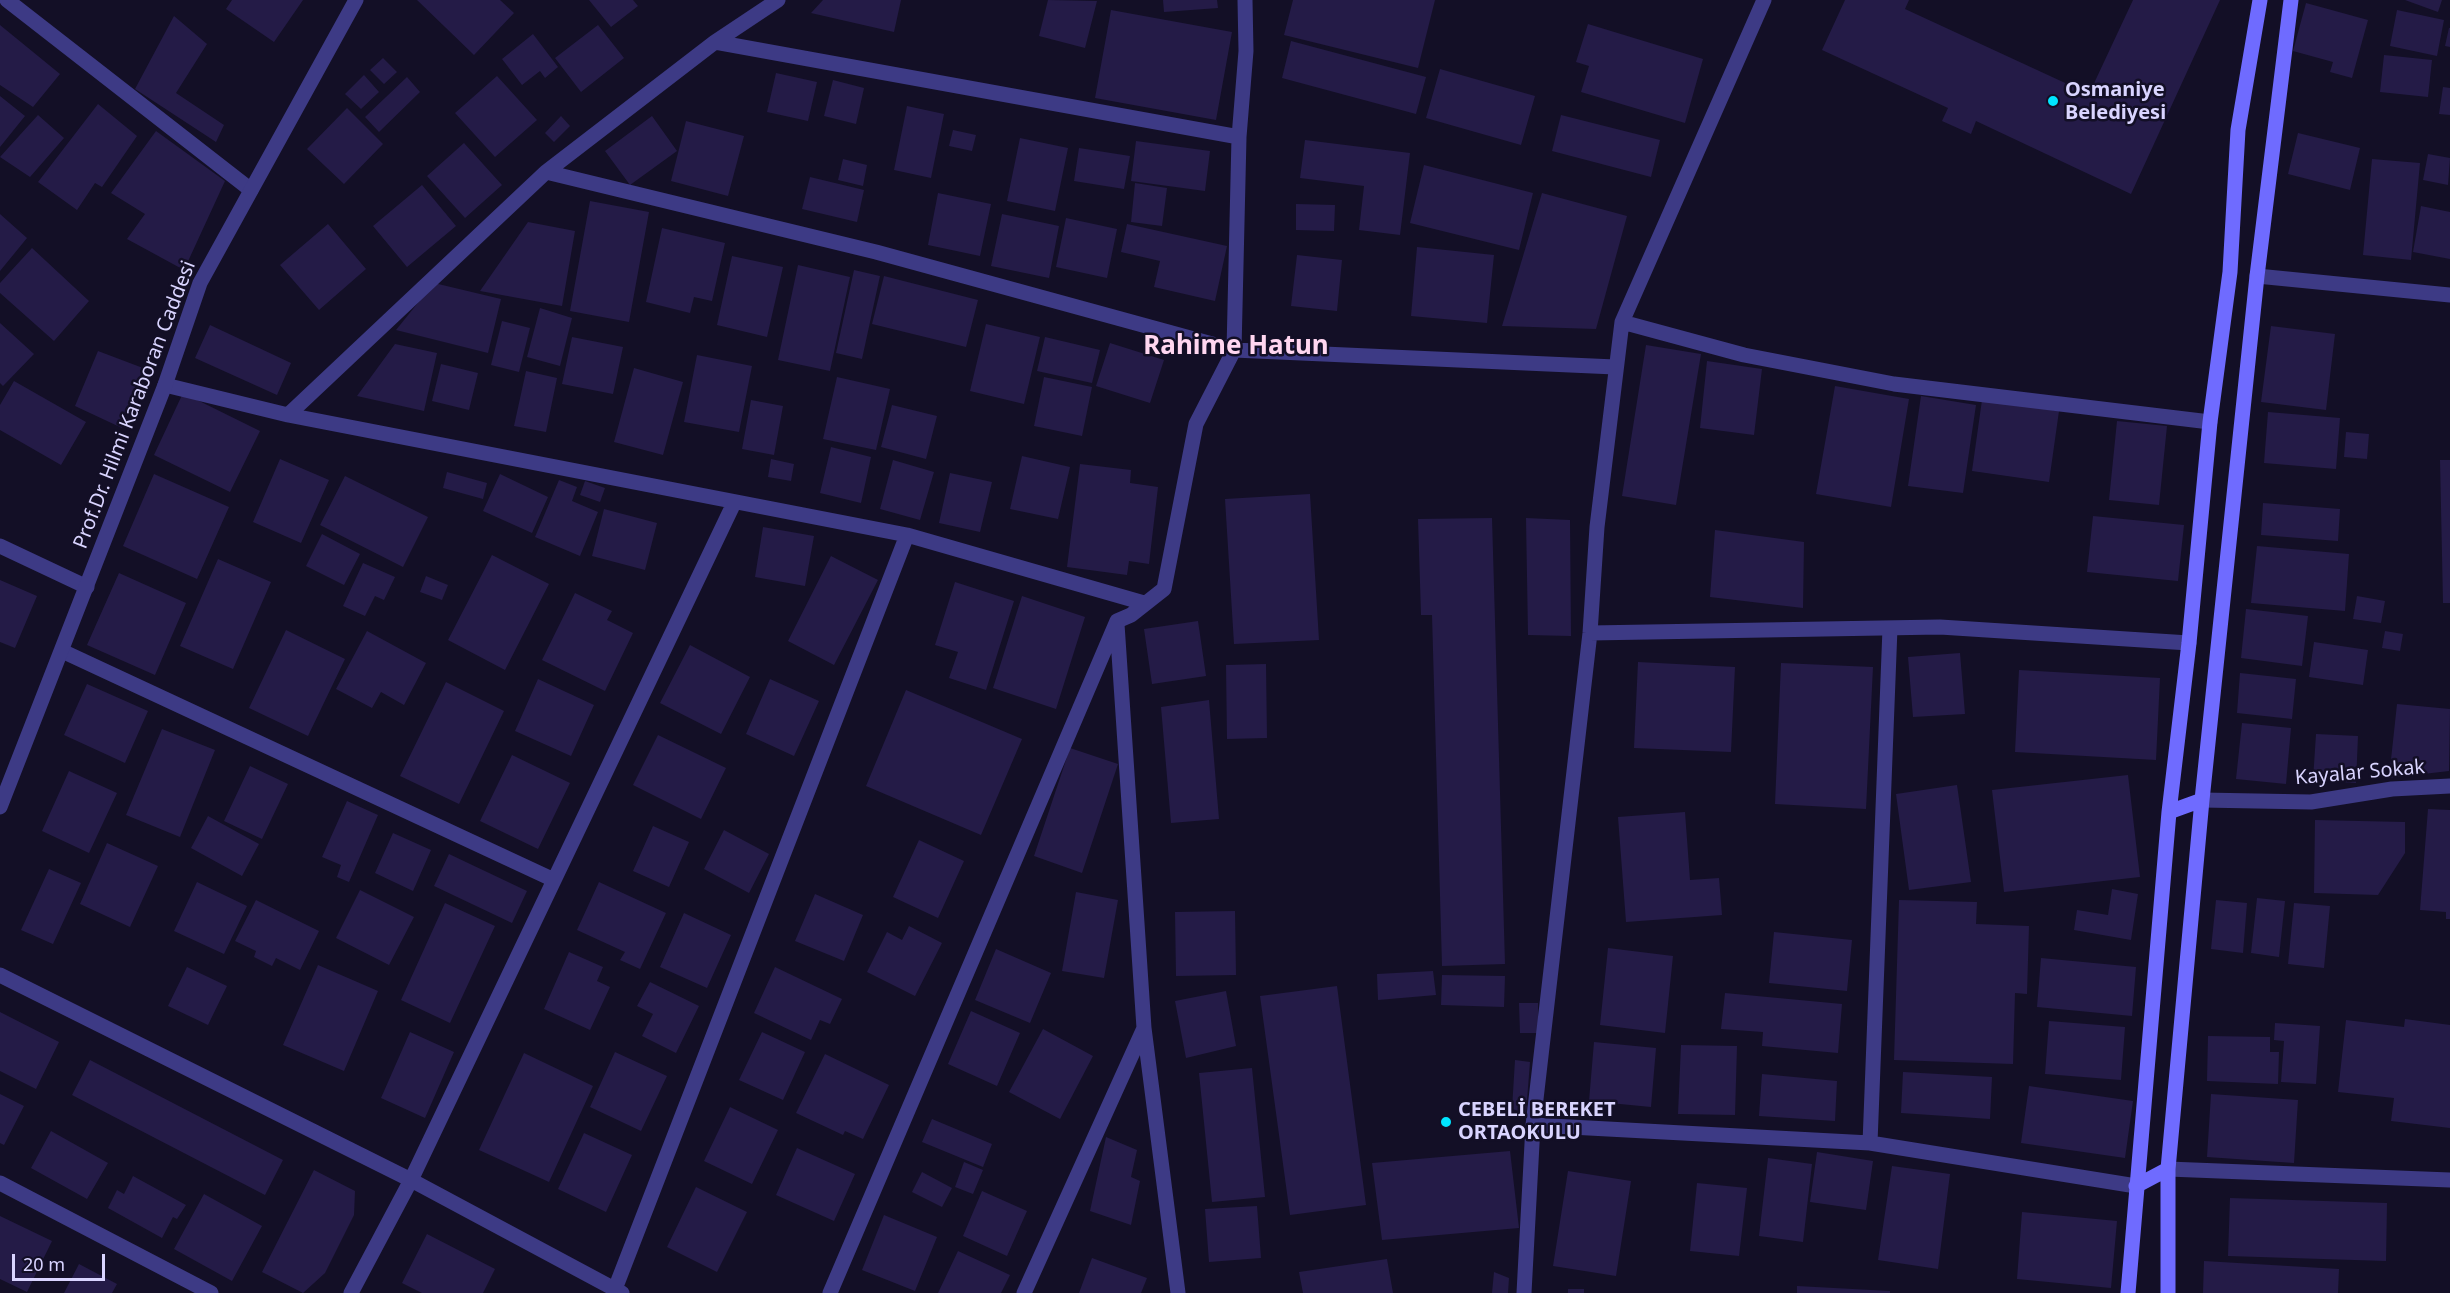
<!DOCTYPE html>
<meta charset="utf-8">
<style>
body{margin:0}
#map{position:relative;width:2450px;height:1293px;overflow:hidden;background:#130f26;font-family:"Noto Sans",sans-serif}
canvas{display:block}
.scale{position:absolute;left:12px;top:1254px;width:93px;height:27px;box-sizing:border-box;border:3px solid #d9d4ff;border-top:0;padding-left:8px;font-size:18px;line-height:21px;white-space:nowrap;color:#d9d4ff;-webkit-text-stroke:4px #130f26;paint-order:stroke}
</style>
<div id="map">
<canvas width="2450" height="1293"></canvas>
<div class="scale">20 m</div>
</div>
<script>
const c = document.querySelector('canvas').getContext('2d');
c.lineJoin = 'round';
function fillPath(path, color) {
  c.fillStyle = color;
  c.fill(path, 'evenodd');
}
function trace(path, color, width, dash) {
  c.strokeStyle = color;
  c.lineWidth = width;
  c.lineCap = dash ? 'butt' : 'round';
  c.setLineDash(dash || []);
  c.stroke(path);
}
function drawText(font, color, halo, rows, align = 'center') {
  c.font = font + ' "Noto Sans",sans-serif';
  c.lineWidth = 5;
  c.setLineDash([]);
  c.textBaseline = 'middle';
  c.strokeStyle = halo;
  c.fillStyle = color;
  for (const [text, x, y, turn = 0] of rows) {
    c.save();
    c.translate(x, y);
    c.rotate((+turn || 0) * Math.PI / 180);
    c.textAlign = isNaN(turn) ? turn : align;
    if (halo) c.strokeText(text, 0, 0);
    c.fillText(text, 0, 0);
    c.restore();
  }
}
const building = new Path2D(`
 M232,0h71l-29,42 -48,-33z
 M417,0h83l14,13 -40,42z
 M589,0h44l5,6 -27,21z
 M823,0h78l-7,32 -83,-19z
 M1048,0l49,1 -12,47 -46,-12z
 M1163,0h54l1,8 -54,4z
 M1293,0h142l-17,68 -134,-33z
 M1845,0h64l-4,9 184,85 44,-94h87l-89,194 -155,-73 -5,13 -29,-13 6,-13 -126,-58z
 M2405,0h37l-4,12z
 M2306,3l62,17 -16,58 -22,-6 3,-10 -40,-11z
 M1111,10l121,22 -16,88 -121,-22z
 M2397,10l47,10 -7,36 -47,-10z
 M174,16l33,28 -31,49 48,32 -8,17 -81,-53z
 M1588,24l115,35 -18,64 -104,-31 8,-26 -13,-4z
 M0,25l60,49 -27,33 -33,-22z
 M598,25l26,33 -43,34 -26,-34z
 M2449,28h1v19l-5,-1z
 M533,34l25,33 -13,11 -5,-7 -18,14 -20,-26z
 M1291,41l135,36 -10,37 -134,-36z
 M2384,55l48,5 -4,37 -48,-5z
 M383,58l14,14 -13,12 -14,-14z
 M1440,69l95,27 -14,49 -95,-27z
 M776,73l41,9 -9,39 -41,-9z
 M364,75l15,17 -18,17 -16,-15z
 M497,76l40,44 -42,37 -40,-44z
 M407,77l13,15 -41,40 -14,-15z
 M833,80l31,8 -8,36 -32,-8z
 M2443,87l7,1v27l-11,-1z
 M0,96l25,20 -25,31z
 M98,104l39,32 -35,51 -7,-4 -18,27 -39,-28z
 M907,106l37,8 -13,64 -37,-8z
 M347,108l36,36 -39,40 -37,-35z
 M38,115l26,23 -34,39 -30,-20z
 M1561,115l99,25 -9,37 -99,-26z
 M561,116l9,10 -16,16 -9,-9z
 M652,116l25,35 -47,34 -25,-34z
 M686,121l58,15 -16,60 -57,-15z
 M953,130l23,5 -4,16 -23,-5z
 M156,131l69,50 -41,89 -57,-31 18,-25 -34,-21z
 M2298,133l62,15 -10,42 -62,-16z
 M1020,138l48,10 -13,63 -48,-10z
 M1305,140l105,13 -10,82 -41,-5 5,-44 -64,-8z
 M1136,141l74,10 -5,40 -74,-10z
 M464,143l38,42 -37,33 -38,-42z
 M1079,148l51,8 -6,33 -50,-8z
 M2428,154l22,4 -2,27 -25,-5z
 M843,159l24,6 -4,21 -25,-6z
 M2372,159l48,4 -9,97 -48,-5z
 M1424,165l109,28 -14,57 -109,-27z
 M810,177l54,13 -7,32 -55,-13z
 M1135,183l32,5 -5,38 -31,-4z
 M422,185l34,41 -49,41 -34,-41z
 M938,193l53,11 -11,52 -52,-11z
 M1542,193l85,23 -31,113 -94,-3z
 M590,201l59,11 -20,110 -59,-11z
 M1296,204l39,1 -1,26 -38,-1z
 M2421,206l29,6v47l-37,-7z
 M0,214l27,24 -27,33z
 M1002,214l57,12 -10,52 -58,-12z
 M1066,218l51,11 -10,49 -51,-11z
 M528,222l47,9 -13,75 -82,-15z
 M328,224l38,45 -47,41 -39,-45z
 M1127,224l100,22 -12,55 -61,-14 6,-26 -39,-9z
 M662,228l63,15 -13,58 -18,-4 -4,16 -44,-11z
 M1417,247l77,8 -7,68 -76,-7z
 M32,248l57,53 -35,40 -54,-48v-10z
 M1297,255l45,5 -5,51 -46,-5z
 M732,256l51,11 -16,70 -50,-12z
 M798,265l52,12 -20,94 -52,-11z
 M854,270l26,6 -18,83 -26,-6z
 M884,276l94,24 -12,47 -94,-23z
 M434,283l67,16 -13,54 -92,-23z
 M540,308l32,10 -12,48 -33,-9z
 M502,321l28,7 -11,44 -28,-7z
 M0,323l34,31 -31,32 -3,-3z
 M986,324l54,13 -16,67 -54,-13z
 M210,325l81,38 -14,32 -82,-37z
 M2271,326l64,8 -9,76 -65,-8z
 M572,337l51,10 -10,47 -51,-10z
 M1045,337l55,13 -8,33 -55,-12z
 M1110,343l54,17 -14,43 -54,-17z
 M395,344l42,9 -13,58 -67,-15z
 M1646,345l55,9 -25,151 -54,-9z
 M98,351l45,17 -21,60 -47,-22z
 M697,355l55,11 -13,66 -55,-10z
 M1707,361l55,8 -8,66 -54,-7z
 M441,364l37,9 -9,37 -37,-9z
 M634,368l49,14 -20,73 -49,-13z
 M526,371l31,7 -11,54 -32,-6z
 M837,377l53,12 -14,61 -53,-11z
 M1044,377l48,10 -10,49 -48,-10z
 M14,381l72,41 -25,43 -61,-35v-25z
 M1835,386l74,13 -18,108 -75,-13z
 M183,393l77,38 -30,61 -76,-37z
 M1921,396l55,9 -13,88 -55,-7z
 M751,400l32,6 -9,49 -32,-6z
 M1982,400l77,11 -10,71 -77,-11z
 M892,405l45,11 -11,43 -45,-12z
 M2268,412l72,6 -4,51 -72,-6z
 M2117,421l50,5 -8,79 -50,-5z
 M2346,432l23,2 -2,25 -23,-2z
 M831,447l40,10 -10,46 -41,-10z
 M1022,456l48,11 -12,52 -48,-10z
 M280,459l49,21 -28,63 -48,-21z
 M771,459l23,5 -3,17 -23,-4z
 M893,460l41,12 -14,48 -40,-11z
 M2440,460h10v143h-7z
 M1080,464l51,6 -1,13 28,4 -9,77 -20,-3 -2,14 -60,-8z
 M447,472l40,11 -4,16 -40,-11z
 M950,473l42,9 -12,50 -41,-9z
 M154,474l75,33 -32,72 -74,-33z
 M500,474l48,23 -16,36 -49,-22z
 M345,476l83,41 -25,50 -83,-42z
 M559,480l18,7 -5,14 26,11 -18,44 -45,-19z
 M585,481l20,7 -5,14 -20,-7z
 M1310,494l9,146 -85,4 -9,-145z
 M2263,503l77,6 -2,32 -77,-6z
 M604,509l53,14 -12,47 -53,-14z
 M2093,516l91,9 -6,56 -91,-9z
 M1492,518l13,446 -63,2 -10,-351h-11l-3,-96z
 M1526,518l44,2 1,116 -43,-1z
 M763,527l51,9 -9,50 -50,-9z
 M1715,530l89,12 -1,66 -93,-11z
 M322,534l38,20 -16,31 -38,-19z
 M2257,546l92,8 -4,57 -94,-8z
 M492,555l57,29 -44,86 -57,-30z
 M831,556l47,24 -44,85 -46,-24z
 M218,559l53,23 -38,87 -53,-23z
 M363,563l32,14 -11,23 -9,-4 -10,20 -22,-10z
 M119,573l67,30 -31,72 -68,-30z
 M426,576l22,9 -6,15 -22,-8z
 M0,580l37,16 -22,52 -15,-6z
 M955,582l59,19 -28,89 -37,-12 9,-26 -23,-7z
 M575,593l37,18 -5,9 26,13 -28,58 -63,-31z
 M1022,596l63,21 -29,92 -63,-21z
 M2357,596l28,5 -4,22 -28,-4z
 M2246,609l62,7 -6,50 -61,-8z
 M1198,621l8,55 -54,8 -8,-55z
 M286,630l59,29 -37,77 -59,-28z
 M367,631l59,32 -22,42 -23,-13 -9,16 -36,-19z
 M2385,631l18,3 -3,17 -18,-3z
 M2314,642l54,8 -5,35 -54,-8z
 M690,645l60,32 -29,57 -61,-31z
 M1960,653l5,61 -52,3 -5,-60z
 M1638,662l97,5 -4,85 -97,-4z
 M1781,663l92,4 -7,142 -91,-5z
 M1266,664l1,74 -40,1 -1,-74z
 M2019,670l141,8 -4,82 -141,-8z
 M2240,673l56,6 -4,40 -55,-6z
 M538,679l56,26 -23,51 -56,-25z
 M770,679l49,22 -25,55 -48,-22z
 M446,682l58,29 -45,93 -59,-28z
 M87,684l61,27 -23,52 -61,-28z
 M906,690l116,49 -41,96 -115,-49z
 M1209,700l10,119 -48,4 -10,-116z
 M2397,704l53,5 -1,62 -60,7z
 M2242,723l49,5 -5,56 -50,-5z
 M162,729l53,21 -35,87 -54,-22z
 M2316,734l42,2 -2,47 -43,-3z
 M658,735l68,33 -25,51 -68,-34z
 M1070,748l48,16 -36,109 -48,-17z
 M512,755l58,28 -32,66 -58,-28z
 M250,766l38,18 -26,55 -38,-18z
 M69,771l48,22 -28,60 -47,-22z
 M2128,775l12,102 -136,15 -12,-102z
 M1957,785l14,97 -62,8 -13,-96z
 M347,801l31,14 -29,67 -12,-5 4,-12 -19,-8z
 M2428,809l22,1v109h-4v-7l-26,-2z
 M1685,812l5,68 29,-2 3,37 -96,7 -8,-105z
 M208,816l51,28 -17,32 -51,-28z
 M2315,820l90,2v31l-27,42 -64,-2z
 M653,826l36,16 -20,45 -36,-16z
 M724,830l45,24 -20,39 -45,-24z
 M393,833l38,17 -18,41 -38,-18z
 M919,840l45,21 -26,57 -45,-21z
 M107,843l51,23 -28,61 -50,-23z
 M449,854l78,37 -15,32 -78,-37z
 M49,869l32,14 -28,61 -32,-14z
 M197,882l50,24 -23,48 -50,-23z
 M599,882l67,31 -26,56 -20,-9 5,-8 -48,-22z
 M2112,889l26,5 -7,46 -57,-10 3,-20 31,5z
 M360,890l54,27 -25,48 -53,-27z
 M1076,892l42,8 -14,78 -42,-7z
 M815,894l48,21 -19,46 -49,-20z
 M2257,898l28,3 -6,56 -28,-4z
 M256,900l63,31 -19,39 -24,-12 -4,8 -18,-9 2,-6 -21,-10z
 M1899,900l78,2 -1,22 53,2 -2,68 -12,-1 -2,71 -119,-4z
 M2216,900l31,3 -4,50 -32,-4z
 M445,903l50,23 -45,97 -49,-23z
 M2294,903l36,3 -6,62 -36,-4z
 M1235,911l1,64 -60,1 -1,-64z
 M684,913l47,22 -24,53 -47,-21z
 M909,926l33,17 -27,53 -48,-24 20,-40 15,8z
 M1774,932l78,8 -5,51 -78,-8z
 M1608,948l65,8 -8,77 -65,-8z
 M996,949l55,24 -21,50 -55,-23z
 M569,952l34,15 -6,14 13,6 -20,43 -46,-21z
 M2041,958l95,9 -4,49 -95,-9z
 M318,965l60,26 -34,80 -61,-26z
 M187,967l40,19 -19,39 -40,-19z
 M775,967l67,32 -12,25 -10,-4 -9,20 -57,-27z
 M1433,971l3,24 -58,5 -1,-26z
 M1442,975l63,1 -1,31 -63,-2z
 M650,982l49,24 -23,47 -34,-17 11,-22 -16,-8z
 M1337,986l29,219 -76,10 -30,-219z
 M1226,991l10,55 -50,12 -11,-57z
 M1725,993l117,11 -4,49 -76,-7 1,-14 -42,-3z
 M1519,1003h19v30h-18z
 M971,1011l49,22 -23,53 -49,-22z
 M0,1012l59,30 -23,47 -36,-18z
 M2405,1019l45,6v103l-59,-7 3,-23 -56,-6 8,-72 58,7z
 M2049,1021l76,6 -4,53 -76,-6z
 M2275,1023l45,3 -4,58 -35,-2 3,-41 -10,-1z
 M1043,1029l50,27 -33,63 -51,-27z
 M410,1032l44,20 -29,66 -44,-20z
 M762,1032l43,20 -22,48 -44,-20z
 M2208,1036l62,1v15h9l-1,32 -71,-3z
 M1594,1042l62,6 -5,59 -62,-6z
 M1681,1045l56,1 -2,69 -57,-1z
 M615,1052l52,24 -26,55 -51,-24z
 M524,1053l69,33 -44,96 -70,-32z
 M825,1054l64,31 -26,54 -18,-8 -2,4 -47,-22z
 M90,1060l193,100 -18,35 -193,-100z
 M1515,1060l15,2 -4,51 -14,-4z
 M1252,1068l13,129 -53,5 -13,-129z
 M1903,1072l89,5 -2,42 -89,-6z
 M1762,1074l75,7 -2,40 -76,-5z
 M2029,1086l104,15 -8,57 -104,-15z
 M0,1094l24,12 -20,39 -4,-2z
 M2211,1094l87,6 -4,63 -87,-6z
 M730,1107l48,23 -26,54 -48,-23z
 M932,1119l60,25 -9,23 -61,-25z
 M51,1131l57,32 -21,36 -56,-31z
 M584,1133l48,22 -26,57 -48,-23z
 M1106,1137l31,13 -6,27 9,4 -9,44 -41,-14z
 M797,1148l58,26 -21,47 -58,-26z
 M1510,1151l9,77 -137,12 -10,-77z
 M1817,1152l56,9 -7,49 -56,-8z
 M1768,1158l44,6 -9,78 -44,-6z
 M964,1162l19,8 -10,24 -18,-7z
 M1892,1166l58,8 -12,95 -60,-9z
 M314,1170l41,21 -1,24 -29,58 -22,20 -41,-21z
 M1568,1171l63,10 -15,95 -63,-10z
 M922,1172l30,16 -10,19 -30,-15z
 M133,1176l53,29 -9,14 -4,-2 -11,21 -54,-30 9,-18 7,4z
 M1697,1183l50,5 -8,68 -49,-5z
 M696,1187l51,25 -30,60 -50,-25z
 M982,1191l45,20 -20,45 -44,-20z
 M204,1194l58,32 -30,55 -58,-32z
 M2230,1198l157,5 -1,58 -158,-5z
 M1257,1206l4,52 -52,4 -4,-53z
 M2022,1212l95,9 -6,67 -94,-9z
 M884,1215l53,22 -22,54 -53,-21z
 M0,1216l52,25 -25,51 -27,-13z
 M427,1234l68,35 -12,24h-61l-20,-10z
 M958,1251l52,24 -9,18h-63z
 M1092,1258l55,20 -6,15h-62z
 M1387,1259l6,34h-90l-4,-21z
 M2204,1261l135,8 -1,24h-135z
 M79,1264l38,20 -5,9h-48z
 M1494,1272l15,6 -1,15h-16z
 M1797,1286l93,5v2h-93z
 M1568,1289h16v4h-16z`);
const minor = new Path2D(`
 M7,0l244,190
 M715,42l524,95
 M546,172l330,80 358,98 381,17
 M2257,276l193,19
 M1622,322l122,33 150,29 316,38
 M165,385l123,30 619,120 237,68
 M288,415l258,-243 169,-130 63,-42
 M0,546l87,41
 M1117,624l27,404 34,265
 M1590,633l350,-6 249,16
 M62,651l492,229
 M2202,800l109,2 81,-13 58,-3
 M0,975l411,205 211,113
 M1533,1125l337,18 266,43
 M1870,1143l20,-515
 M2168,1169l282,11
 M0,1183l211,110
 M615,1289l292,-754
 M351,1293l60,-113 323,-677
 M830,1293l287,-672 14,-6 33,-26 32,-165 38,-74 5,-213 7,-86 -1,-51
 M1024,1293l120,-265
 M1524,1293l9,-168 57,-492 7,-106 25,-205 142,-322`);
const tertiary = new Path2D(`
 M0,807l165,-422 35,-102 156,-283`);
const secondary = new Path2D(`
 M2169,812l33,-12
 M2136,1186l32,-17
 M2128,1293l41,-481 20,-169 21,-221 20,-150 8,-142 22,-130
 M2168,1293v-124l34,-369 55,-524 34,-276`);
const markers = [
 [2053,101,6,"#00e5ff"],
 [1446,1122,6,"#00e5ff"]
];
const poiNames = [
 ["Osmaniye",2065,90],
 ["Belediyesi",2065,113],
 ["CEBELİ BEREKET",1458,1110],
 ["ORTAOKULU",1458,1133]
];
const streetNames = [
 ["Prof.Dr. Hilmi Karaboran Caddesi",135,405,-69],
 ["Kayalar Sokak",2360,773,-5]
];
const districtNames = [
 ["Rahime Hatun",1236,347]
];
fillPath(building, '#241b47');
trace(minor, '#3d3a85', 15);
trace(tertiary, '#3d3a85', 15);
trace(secondary, '#6f6bff', 15);
for (const [x, y, r, color] of markers) {
  const dot = new Path2D();
  dot.arc(x, y, r, 0, 2 * Math.PI);
  c.fillStyle = color;
  c.fill(dot);
  trace(dot, '#130f26', 2);
}
drawText('bold 20px', '#d9d4ff', '#130f26', poiNames, 'left');
drawText('20px', '#d9d4ff', '#130f26', streetNames);
drawText('bold 26px', '#ffd6f0', '#130f26', districtNames);
</script>
